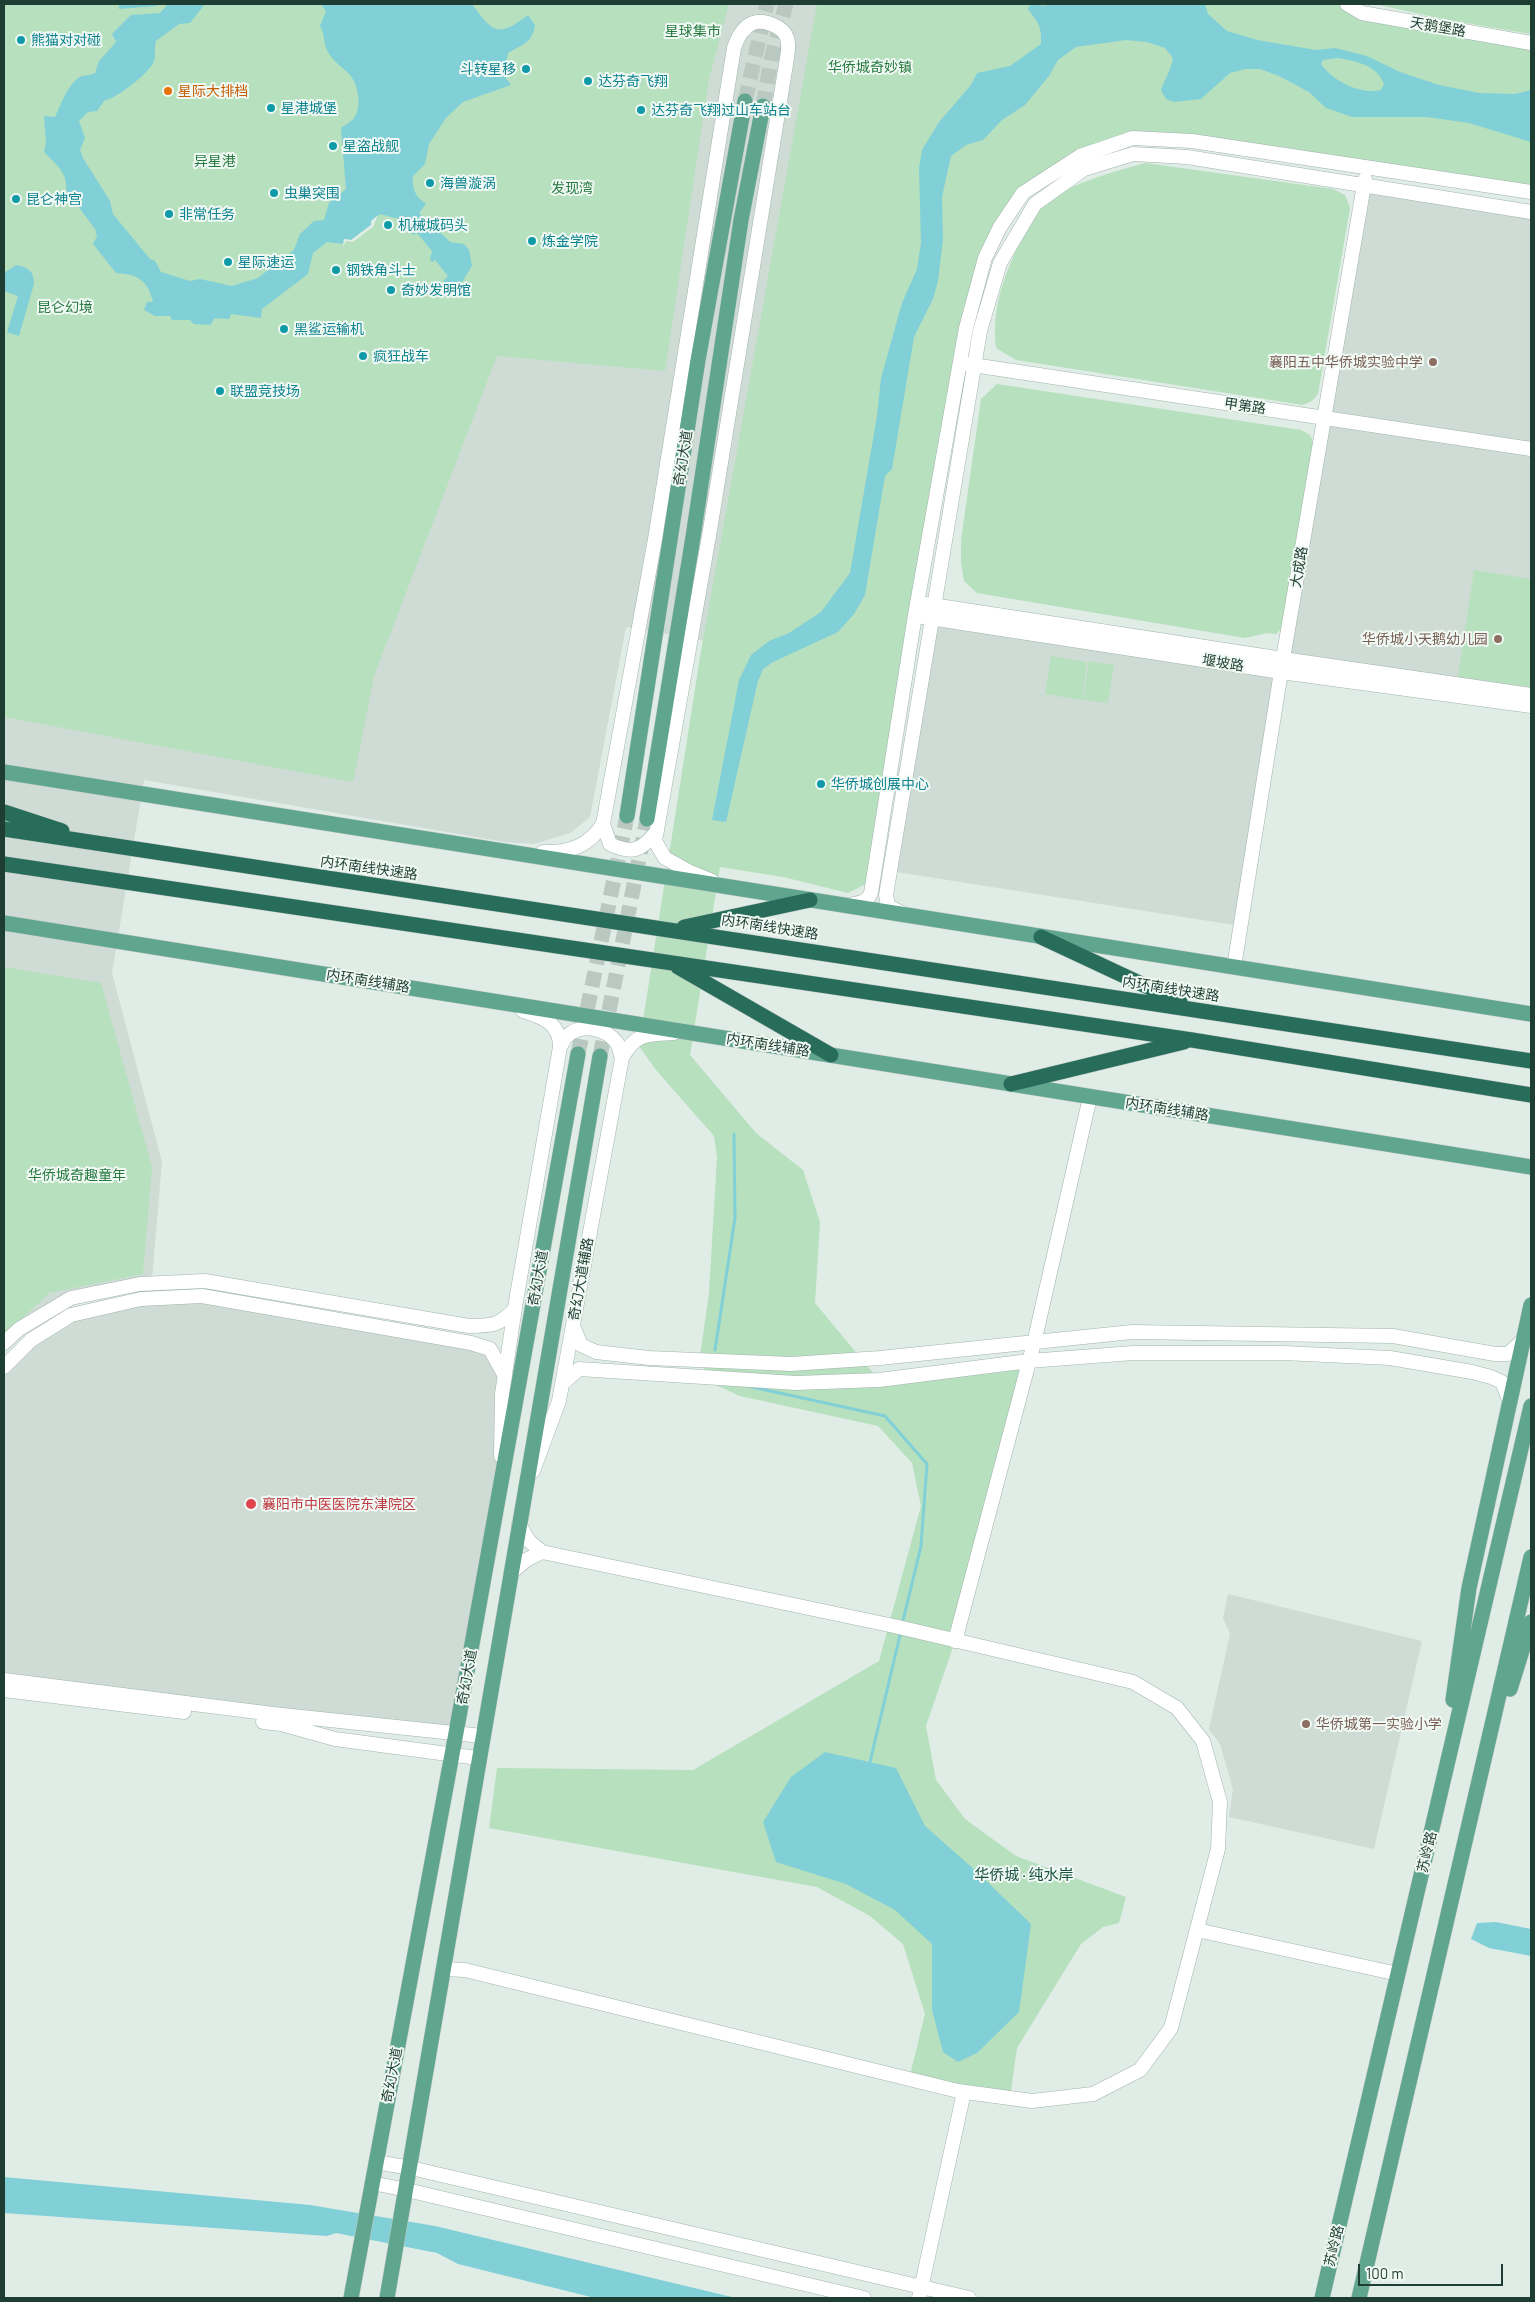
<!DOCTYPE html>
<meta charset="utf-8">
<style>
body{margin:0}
#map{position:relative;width:1535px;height:2302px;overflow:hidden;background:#e0ece6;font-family:Barlow,sans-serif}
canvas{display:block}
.frame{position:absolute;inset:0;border:5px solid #1f3e33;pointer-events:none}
.scale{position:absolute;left:1358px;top:2264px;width:145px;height:22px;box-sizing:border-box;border:2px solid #1f3e33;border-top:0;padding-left:6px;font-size:15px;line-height:18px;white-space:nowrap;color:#1f3e33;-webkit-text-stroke:4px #f1f9f4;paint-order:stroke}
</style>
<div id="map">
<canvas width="1535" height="2302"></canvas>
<div class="frame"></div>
<div class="scale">100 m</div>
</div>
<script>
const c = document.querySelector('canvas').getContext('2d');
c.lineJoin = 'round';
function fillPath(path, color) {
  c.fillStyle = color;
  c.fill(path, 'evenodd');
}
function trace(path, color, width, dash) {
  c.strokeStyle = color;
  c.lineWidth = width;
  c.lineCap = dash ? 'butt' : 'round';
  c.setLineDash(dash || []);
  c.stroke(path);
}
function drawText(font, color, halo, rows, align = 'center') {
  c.font = font + ' Barlow,"Noto Sans SC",sans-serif';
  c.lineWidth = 4;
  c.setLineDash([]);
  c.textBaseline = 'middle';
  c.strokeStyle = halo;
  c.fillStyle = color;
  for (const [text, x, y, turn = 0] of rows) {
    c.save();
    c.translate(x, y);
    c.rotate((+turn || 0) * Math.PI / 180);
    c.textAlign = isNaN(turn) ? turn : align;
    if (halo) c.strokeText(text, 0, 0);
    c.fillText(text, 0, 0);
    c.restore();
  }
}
const built = new Path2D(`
 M4,4h1056l-353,637 -81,-14 -36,190 -20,16 -36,11 -29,-2 -361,-62 -32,193 50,189 -10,117 -88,16 -60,43z
 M1364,186l167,26v483l-248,-36z
 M932,618l349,54 -40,254 -351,-55z
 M202,1296l269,47 27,19 3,125 -45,246 -452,-53v-313l67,-52z
 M1228,1594l194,47 -48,208 -145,-32 4,-28 -13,-45 -11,-15 21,-95 -7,-16z`);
const green = new Path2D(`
 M4,4h725l-20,75 -44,292 -168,-15 -123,320 -21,106 -349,-65z
 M817,4h530l184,39v149l-398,-54 -53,18 -57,37 -38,65 -116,619 -5,8 -16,8 -65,-16 -63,-10 -30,188 66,78 47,37 17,52 -5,81 64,77 150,-19 -74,280 -29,85 10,54 29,39 51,37 110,41 -7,26 -16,4 -22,17 -64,104 -7,50 -101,-19 16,-65 -22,-70 -33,-28 -53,-29 -328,-59 8,-60 196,2 186,-109 42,-155 -9,-43 -34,-37 -138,-30 -31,-14 -9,-26 9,-63 8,-136 -3,-21 -58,-66 -17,-24 61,-389z
 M1375,4h156v30l-89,-15z
 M1145,163l188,26 12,6 5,13 -32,186 -6,7 -9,4 -287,-45 -20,-12c-5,-44 11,-81 31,-119 4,-7 7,-18 13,-23 30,-23 70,-33 105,-43z
 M997,384l304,46 9,5 5,11 -34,183 -5,5 -9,-1 -22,5 -268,-45 -13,-12 -3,-18v-23l20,-141z
 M1474,570l57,9v108l-73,-10z
 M1051,656l36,6 -5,38 -37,-6z
 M1089,661l25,4 -6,38 -25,-3z
 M4,967l97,16 51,184 -9,107 -94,19 -45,43z`);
const water = new Path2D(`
 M119,4h40l-3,2 -37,3z
 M168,4h37l-15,19 -11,1 -23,17c-2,7 0,14 -2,20 -2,10 -39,39 -49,39l-8,11 -9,1 -9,9 6,17 -5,12 3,8 27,43 3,13 37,45 5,2 6,11 29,9 10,-2 32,7 26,-8 36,-28 6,-16 14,-13 10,-1 5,-17 17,-14 -5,-61c4,-3 10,-6 13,-10 9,-12 4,-38 -8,-47 -7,-6 -16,-13 -20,-23 -3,-8 -1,-14 -6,-22l6,-15 -5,-7h151c21,29 26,34 56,11l7,10c-3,18 -12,19 -27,28l-4,22 7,10 -48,17 -17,16 -17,26 -4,20 -12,12c-1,14 2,20 13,28l-7,9c10,11 21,18 31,29l14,2 5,6 3,16 -12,19h-14l-3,-4 5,-5 -13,-16 -3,2 -2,-3 2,-8 -15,-18 -4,2 -14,-16 -19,-5 -9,11 -20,15 -7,-1 -1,5 -16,-2 -14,11 -5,21 -46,35 -1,9 -30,-4 -2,5 -14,-1 -5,7 -16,-1 -4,-4h-18l-2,-4h-15l-11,-6 3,-8h6c-5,-22 -16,-28 -37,-29l-23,-29 4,-8 -2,-7 -29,-39c2,-18 -11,-26 -22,-38l2,-10 -2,-26 11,1c5,-11 14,-36 27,-41 5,-1 8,-1 13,-3l4,-12 17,-19 -4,-8 19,-19 29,-2z
 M1034,4l9,2 9,-2h153l3,10 19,17 30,9 59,10 19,-2 32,8 33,16 39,13 40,8 36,1 16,-4v52l-62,-19 -42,-6h-75l-26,-9 -17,-16 -30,-16 -19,-7h-14l-16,4 -29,26 -27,3 -8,-3 -5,-9c4,-11 10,-20 12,-32l-8,-10 -18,-6 -21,-2 -50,7 -18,13 -9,16 -24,29 -23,15 -19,20 -17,5 -15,11 -9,41 1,43 -5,41 -5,18 -19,38 -22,132 -7,7 -20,119 -11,19 -16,18 -65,30 -10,7 -5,12 -32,141 -14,-2 27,-140 12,-25 18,-14 20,-8 32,-21 29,-39 27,-157 4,-38 21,-75 15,-34 4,-26 -2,-75 3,-18 17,-28 32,-37 6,-12 33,-7 31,-22c1,-18 -3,-21 -13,-35l2,-4zM1338,58c18,3 39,7 46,26l-3,6c-21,5 -48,-9 -60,-26l2,-4z
 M16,265c12,2 18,6 18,19l-15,52 -12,-4 11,-36 -14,-5v-18z
 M825,1752l71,16 29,58 51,45 55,53 -12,88 -42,41 -19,9 -15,-10 -11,-42v-66l-37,-34 -49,-26 -70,-22 -13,-40 28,-45z
 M1496,1922l35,7v27l-42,-8 -18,-9 6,-16z
 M4,2177l306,28 125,21 301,72h-141l-137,-34 -21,-11 -101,-20 -9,3 -323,-23z`);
const pier = new Path2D(`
 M378,215l-5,12 -20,15 -7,-1 -3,6 1,-8 7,1 20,-15v-4z`);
const stream = new Path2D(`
 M715,1350l20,-132 -1,-84
 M752,1387l133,29 42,48 -6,82 -19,79
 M870,1762l31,-131`);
const majorTunnel = new Path2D(`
 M745,101l22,-97
 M763,106l8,-46 15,-56
 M578,1054l49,-238
 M600,1056l47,-237`);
const minor = new Path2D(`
 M1347,4l15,9 169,30
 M966,364l565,85
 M926,604l357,55 248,36
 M923,617l358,55 250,34
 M603,824l7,20c23,11 32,6 47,-13
 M543,852c26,1 46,-6 60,-28l52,-285 79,-491c3,-9 9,-21 19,-25 11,-4 31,4 34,15 2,6 1,14 0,20l-77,472 -55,311 10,17 25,14 22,9
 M849,905c9,-2 18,-2 22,-12l44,-278 51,-287 19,-70 15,-31 23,-34 57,-37 53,-18 59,3 339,51
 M904,914l-16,-8 -2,-11 94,-564 20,-68 35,-59 49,-35 49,-15 54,3 344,55
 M1234,967l49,-308 82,-480
 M560,1047c2,-3 4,-8 6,-10 15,-15 40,-9 51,6 3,4 3,11 5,15
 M573,1326l8,19 15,7 53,6 142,6 89,-6 252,-26 261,4 102,18h13l15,-14
 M4,1343l15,-14 52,-31 69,-14 65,-3 264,45c23,0 29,0 46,-17
 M4,1367l27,-27 40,-25 70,-16 61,-3 269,47 19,6 15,27
 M562,1384l17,-15 217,14 83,-3 150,-19 104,-8h150l107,5 82,14 19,5 11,5 8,20
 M501,1456l1,-62 14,-93 44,-254c0,-24 -17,-30 -37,-36
 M533,1471l26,-70 63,-343c14,-26 25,-23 52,-25
 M511,1573l15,-13 16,-8
 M955,1641l79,-298 56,-246
 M4,1680l269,34 209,22
 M4,1690l180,22
 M263,1722l18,2 54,15 143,19
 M1197,1930l201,44
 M443,1969l22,1 493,121 74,10 61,-7 47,-24 31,-42 47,-179 2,-47 -17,-61 -26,-33 -44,-26 -239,-56 -352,-74 -13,-11 -10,-17
 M376,2162l35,6 558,130
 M372,2183l35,7 457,108
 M919,2298l45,-206`);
const major = new Path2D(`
 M4,772l1527,242
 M627,816l71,-456 47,-259
 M647,819l46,-282 48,-317 22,-114
 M4,923l1527,244
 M1510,1689l21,-67
 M1453,1700l16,-112 62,-283
 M351,2298l105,-565 122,-679
 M387,2298l213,-1242
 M1322,2298l209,-892
 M1359,2298l172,-741`);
const highway = new Path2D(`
 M4,812l58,19
 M4,829l1527,232
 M4,864l1188,176 339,55
 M684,927l126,-27
 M1041,937l139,65
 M678,967l153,88
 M1011,1084l173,-42`);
const markers = [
 [21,40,5,"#0f9aa8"],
 [526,69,5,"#0f9aa8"],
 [588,81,5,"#0f9aa8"],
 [168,91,5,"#e8710a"],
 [271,108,5,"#0f9aa8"],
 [641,110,5,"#0f9aa8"],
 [333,146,5,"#0f9aa8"],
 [430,183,5,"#0f9aa8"],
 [274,193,5,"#0f9aa8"],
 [16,199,5,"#0f9aa8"],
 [169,214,5,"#0f9aa8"],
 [388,225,5,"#0f9aa8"],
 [532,241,5,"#0f9aa8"],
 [228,262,5,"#0f9aa8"],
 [336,270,5,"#0f9aa8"],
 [391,290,5,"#0f9aa8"],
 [284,329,5,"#0f9aa8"],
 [363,356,5,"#0f9aa8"],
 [1433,362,5,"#8d6e63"],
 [220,391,5,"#0f9aa8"],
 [1498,639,5,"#8d6e63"],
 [821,784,5,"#0f9aa8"],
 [251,1504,6,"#e0444e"],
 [1306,1724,5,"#8d6e63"]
];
const streetNames = [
 ["天鹅堡路",1438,27,10],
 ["甲第路",1245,406,8],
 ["奇幻大道",683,458,-81],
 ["大成路",1299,567,-80],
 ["堰坡路",1223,663,9],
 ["内环南线快速路",369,868,8],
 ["内环南线快速路",770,927,9],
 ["内环南线辅路",368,981,9],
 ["内环南线快速路",1171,989,9],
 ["内环南线辅路",768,1045,9],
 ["内环南线辅路",1167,1109,9],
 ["奇幻大道",538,1278,-80],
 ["奇幻大道辅路",581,1279,-80],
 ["奇幻大道",467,1677,-80],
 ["苏岭路",1427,1852,-77],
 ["奇幻大道",392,2075,-79],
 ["苏岭路",1334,2246,-77]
];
const parkNames = [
 ["星球集市",693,31],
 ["华侨城奇妙镇",870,67],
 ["异星港",215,161],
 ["发现湾",572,188],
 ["昆仑幻境",65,307],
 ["华侨城奇趣童年",77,1175]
];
const cultureNames = [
 ["熊猫对对碰",31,40],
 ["斗转星移",516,69,"right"],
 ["达芬奇飞翔",598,81],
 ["星港城堡",281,108],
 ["达芬奇飞翔过山车站台",651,110],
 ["星盗战舰",343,146],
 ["海兽漩涡",440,183],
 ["虫巢突围",284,193],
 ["昆仑神宫",26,199],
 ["非常任务",179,214],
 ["机械城码头",398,225],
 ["炼金学院",542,241],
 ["星际速运",238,262],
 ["钢铁角斗士",346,270],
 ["奇妙发明馆",401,290],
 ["黑鲨运输机",294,329],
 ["疯狂战车",373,356],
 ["联盟竞技场",230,391],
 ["华侨城创展中心",831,784]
];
const foodNames = [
 ["星际大排档",178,91]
];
const educationNames = [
 ["襄阳五中华侨城实验中学",1423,362],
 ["华侨城小天鹅幼儿园",1488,639],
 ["华侨城第一实验小学",1316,1724,"left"]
];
const healthNames = [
 ["襄阳市中医医院东津院区",262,1504]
];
const neighbourhoodNames = [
 ["华侨城 · 纯水岸",1024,1875]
];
fillPath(built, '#cedcd5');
fillPath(green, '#b6e0be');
fillPath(water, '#82d0d7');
fillPath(pier, '#e0ece6');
trace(stream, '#82d0d7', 3);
trace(majorTunnel, '#b9c9c2', 15, [15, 8]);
trace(minor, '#a2b4ad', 15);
trace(major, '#c0c9c6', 16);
trace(highway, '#c0c9c6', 16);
trace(minor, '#fff', 14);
trace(major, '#60a68f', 15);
trace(highway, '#286d5a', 15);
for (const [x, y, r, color] of markers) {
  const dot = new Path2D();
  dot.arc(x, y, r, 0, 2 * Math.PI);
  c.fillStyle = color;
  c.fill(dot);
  trace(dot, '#f1f9f4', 2);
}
drawText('14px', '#1f3e33', '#f1f9f4', streetNames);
drawText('14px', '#25793f', '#f1f9f4', parkNames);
drawText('14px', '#0d838f', '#f1f9f4', cultureNames, 'left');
drawText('14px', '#c56008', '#f1f9f4', foodNames, 'left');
drawText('14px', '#785e54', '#f1f9f4', educationNames, 'right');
drawText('14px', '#be3a42', '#f1f9f4', healthNames, 'left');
drawText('15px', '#195240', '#f1f9f4', neighbourhoodNames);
</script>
